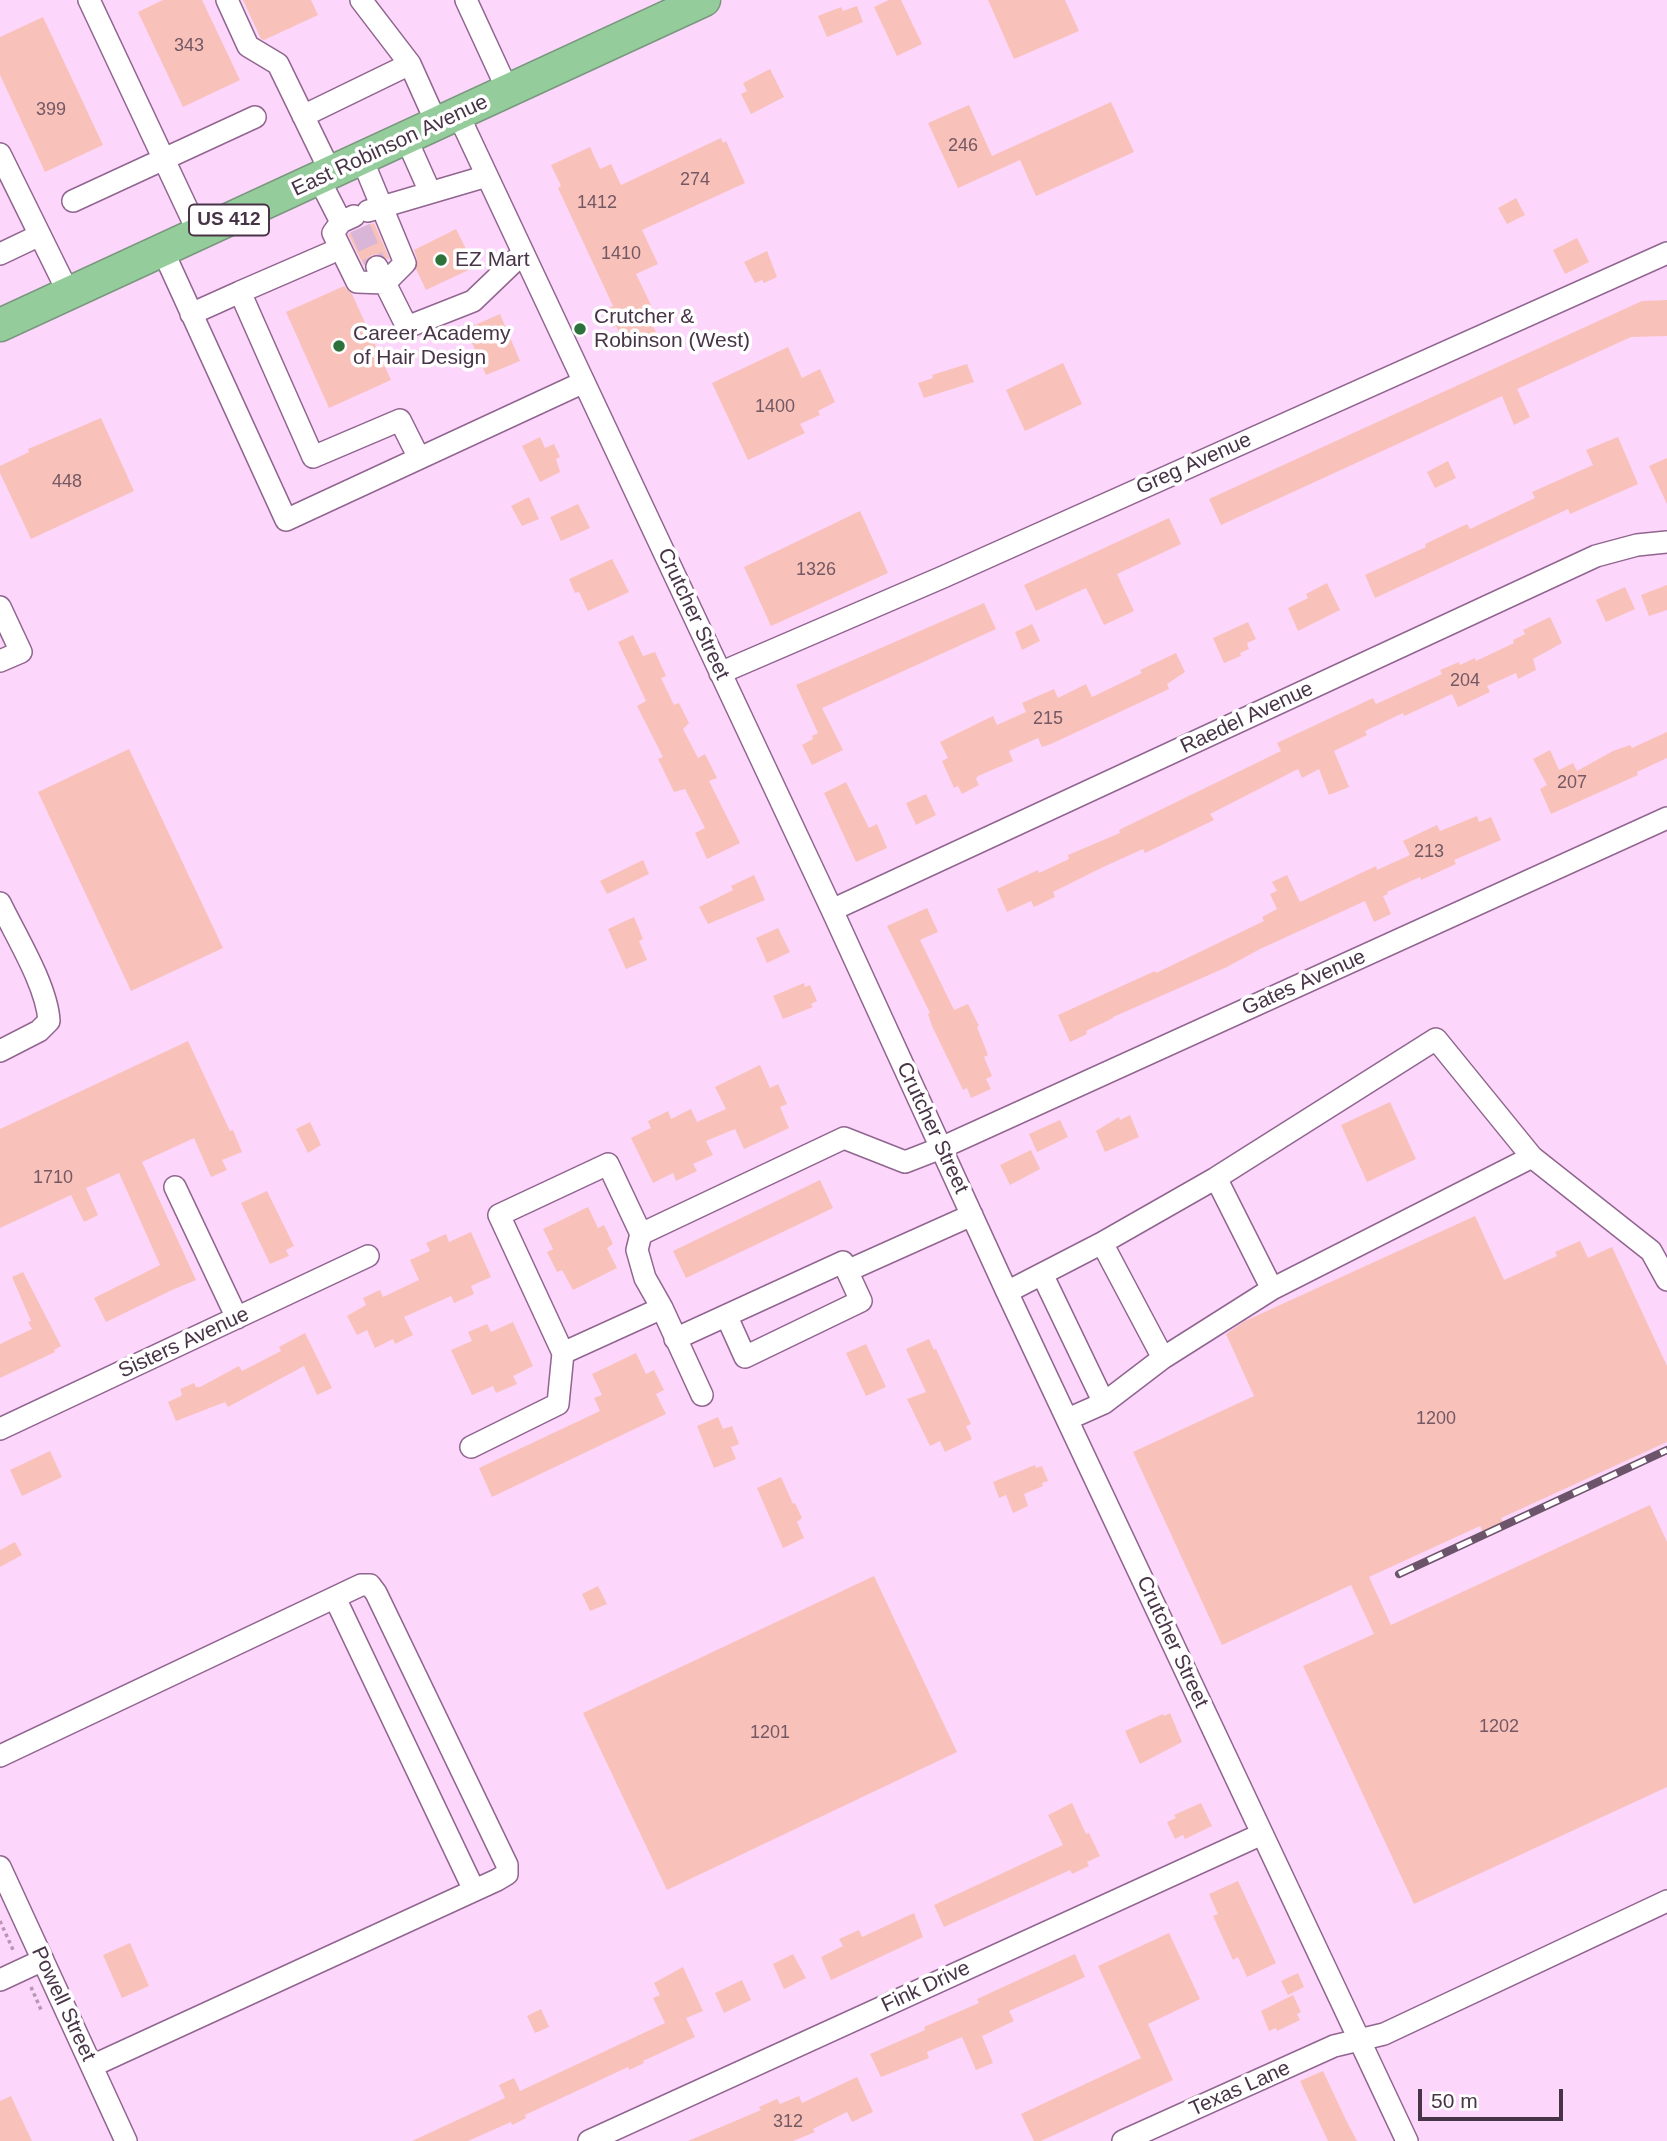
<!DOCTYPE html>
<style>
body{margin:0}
#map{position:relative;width:1667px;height:2141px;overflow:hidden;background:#fdd6fb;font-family:Helvetica,sans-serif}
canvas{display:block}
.scale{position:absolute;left:1418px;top:2089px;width:145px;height:32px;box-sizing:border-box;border:4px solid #483447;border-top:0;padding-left:9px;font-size:21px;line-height:24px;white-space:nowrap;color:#483447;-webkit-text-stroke:5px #fff;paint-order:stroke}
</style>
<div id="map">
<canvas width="1667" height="2141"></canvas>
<div class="scale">50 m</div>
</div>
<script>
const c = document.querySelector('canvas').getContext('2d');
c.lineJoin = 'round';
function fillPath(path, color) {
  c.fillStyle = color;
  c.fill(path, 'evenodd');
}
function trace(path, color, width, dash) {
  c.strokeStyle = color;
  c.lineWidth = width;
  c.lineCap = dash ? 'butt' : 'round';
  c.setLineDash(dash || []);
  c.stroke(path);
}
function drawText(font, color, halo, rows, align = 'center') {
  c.font = font + ' Helvetica,sans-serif';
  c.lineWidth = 7;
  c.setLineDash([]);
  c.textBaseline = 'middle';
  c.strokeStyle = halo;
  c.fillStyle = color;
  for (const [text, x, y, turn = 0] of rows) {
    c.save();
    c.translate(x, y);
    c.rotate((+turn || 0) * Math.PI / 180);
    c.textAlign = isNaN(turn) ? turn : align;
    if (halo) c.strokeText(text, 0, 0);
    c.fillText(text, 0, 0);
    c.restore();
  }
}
const building = new Path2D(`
 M163,0h39l38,80 -57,27 -45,-95z
 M243,0h68l7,15 -54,25 -3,-1z
 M889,0h12l21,44 -25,12 -23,-49z
 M988,0h77l14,31 -65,28z
 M857,6l6,16 -36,15 -9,-21 23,-9 2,4z
 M43,17l60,128 -58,27 -45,-97v-38z
 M770,69l14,28 -33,17 -10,-20 6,-3 -4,-8z
 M1111,102l23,50 -98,44 -16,-36 -62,28 -30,-65 41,-18 23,51z
 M721,138l2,5 3,-2 19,42 -103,47 16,34 -22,10 15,31 -7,4 13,25 -30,15 -11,-23 -3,2 -9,-18 9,-4 -55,-118 3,-2 -10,-21 39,-18 10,22 11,-5 10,21z
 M1516,198l9,17 -18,9 -9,-16z
 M374,223l16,37 -12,-6 -6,1 -5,4 -3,7 -16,-32z
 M456,229l19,38 -49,23 -10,-21 1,-10 -3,-9z
 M1577,238l12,24 -24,12 -12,-24z
 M767,251l10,26 -13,6 -2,-3 -7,3 -11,-21z
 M344,286l8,8 39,86 -62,28 -43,-96z
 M1667,300v36l-36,1 -114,52 13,28 -16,8 -12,-29 -281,129 -12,-26 433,-198z
 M500,314l20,47 -34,14 -20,-46z
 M788,347l14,31 18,-9 15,33 -17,9 2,4 -20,9 5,9 -57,27 -36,-77z
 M1063,363l19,41 -57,27 -19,-41z
 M967,364l7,18 -50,16 -6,-15 15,-5 -1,-3z
 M101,418l33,73 -103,48 -31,-66v-7l29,-14 -1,-3z
 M540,437l5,11 9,-4 6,13 -4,2 4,13 -20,10 -18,-36z
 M1618,437l20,47 -68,30 -2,-5 -193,89 -10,-23 61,-28 -1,-3 42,-20 3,5 65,-31 -3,-6 61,-27 -7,-15z
 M1667,458v46l-18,-38z
 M1448,461l8,17 -21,10 -8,-16z
 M529,497l10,22 -17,7 -11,-20z
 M578,504l12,24 -29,13 -11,-24z
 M860,511l28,62 -117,53 -27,-59z
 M1169,518l12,26 -64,30 17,37 -30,14 -18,-37 -50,23 -12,-26z
 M612,559l17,33 -41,19 -9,-19 -4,1 -6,-14z
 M1327,583l13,27 -42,21 -10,-23 20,-10 -2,-4z
 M1667,585v25l-18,6 -8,-21z
 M1625,587l10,22 -29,13 -10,-22z
 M984,603l12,26 -174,79 21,42 -31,15 -10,-20 11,-6 -1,-3 6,-3 -22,-48z
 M1550,617l12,26 -29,16 3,11 -18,9 -2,-6 -29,13 3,6 -32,15 -6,-13 -48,22 -1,-3 -38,18 2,4 -33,16 15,36 -20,8 -10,-26 -17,9 -4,-9 -88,45 4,6 -69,33 -2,-4 -42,19 -48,24 2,5 -21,10 -3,-6 -24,11 -10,-23 41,-19 1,3 30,-14 -1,-4 52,-22 -1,-3 162,-79 -4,-8 96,-45 3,6 66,-30 -2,-4 19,-8 1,3 15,-7 1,3 38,-18 -1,-3 12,-6 -2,-4z
 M1248,622l8,17 -9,4 2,6 -9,4 1,3 -17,7 -11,-25z
 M1032,624l8,17 -18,9 -7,-18z
 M633,635l10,21 12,-4 11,24 -5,2 13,27 5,-2 10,20 -6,6 15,29 7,-4 12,24 -8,3 31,62 -33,16 -12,-26 10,-5 -20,-39 -11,3 -16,-33 5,-2 -26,-51 9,-5 -28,-59z
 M1176,653l9,19 -18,12 2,5 -118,55 -9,3 -4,-9 -29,13 4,10 -35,15 -2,3 3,6 -17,9 -4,-8 -4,2 -12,-27 6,-3 -8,-16 53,-26 4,9 29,-13 -4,-9 32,-14 4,9 28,-14 6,13 50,-24 -2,-3z
 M1667,732v26l-30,14 1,3 -87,39 -11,-25 7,-4 -14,-26 17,-9 9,20 14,-7 4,8 36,-20 17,-6 2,3z
 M129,749l94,199 -92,43 -93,-199z
 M846,782l23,46 8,-4 10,24 -31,14 -32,-69z
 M926,794l10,21 -20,10 -10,-22z
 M1477,816l2,6 12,-5 10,23 -47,20 2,4 -35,16 -1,-3 -33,15 1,2 -5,2 8,18 -17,8 -9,-21 -105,48 -33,18 -114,50v1l-27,13 1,3 -17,8 -12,-27 97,-44 1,2 108,-52 -2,-4 15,-8 -7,-15 7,-3 -5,-9 15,-7 13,27 76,-36 1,4 33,-15 -7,-14 34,-16 3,6z
 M643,860l6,14 -42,20 -7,-13z
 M754,875l11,25 -57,24 -9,-17 34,-17 -2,-4z
 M927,908l11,24 -18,8 34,70 14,-6 11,22 -2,1 11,28 -4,2 8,19 -6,3 5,10 -20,9 -4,-10 -4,2 -31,-64 -4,-12 2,-1 -43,-87z
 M634,917l9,22 -4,2 8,19 -21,9 -18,-40z
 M778,928l12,24 -23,11 -11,-25z
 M804,983l1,4 5,-2 7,16 -6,3 2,3 -30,12 -10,-23z
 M188,1041l42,90 3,-1 9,22 -20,8 5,10 -16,7 -17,-39 -52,24 54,118 -24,10 -66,32 -12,-24 66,-33 -41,-92 -33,15 12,27 -14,7 -13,-27 -71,33v-99z
 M760,1065l10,23 8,-4 9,20 -7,3 9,21 -45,21 -9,-20 -29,12 7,14 -20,9 4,7 -21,10 -3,-8 -20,10 -22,-45 20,-10 -3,-7 20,-10 3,8 20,-10 6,13 29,-13 -11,-22z
 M1390,1102l26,57 -49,23 -26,-57z
 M1130,1115l9,22 -34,15 -9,-21 23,-14 1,3z
 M1060,1120l8,17 -31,15 -8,-18z
 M310,1122l11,23 -13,8 -12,-24z
 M1031,1150l9,19 -30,16 -10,-20z
 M820,1180l13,28 -147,70 -13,-27z
 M267,1191l27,55 -8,4 3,6 -19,8 -29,-61z
 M588,1207l10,21 6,-3 9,19 -6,4 10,20 -44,22 -11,-20 -5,2 -10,-20 6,-3 -10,-20z
 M1475,1216l29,64 53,-24 -2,-4 25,-11 8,17 24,-11 55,119v76l-166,76 2,4 -20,10 -3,-6 -111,51 22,48 259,-120 17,37v245l-253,117 -111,-238 71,-32 -23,-49 -129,60 -89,-193 121,-56 -28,-62 19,-13z
 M471,1232l20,45 -20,9 3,8 -20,9 -3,-7 -47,21 9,18 -18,9 -2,-5 -18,9 -8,-18 -10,5 -10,-19 19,-11 -3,-7 17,-8 3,7 36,-17 -9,-20 20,-9 -4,-8 20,-9 3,8z
 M23,1272l38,74 -7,4 1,2 -55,26v-34l32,-15 -4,-7 3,-1 -19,-44z
 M513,1322l20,44 -20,10 4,8 -21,9 -3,-7 -21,9 -21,-45 21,-9 -4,-9 19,-8 4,8z
 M305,1333l27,55 -15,7 -13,-29 -76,41 -3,-5 -49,19 -8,-19 13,-6 1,-2 -2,-5 14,-6 2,4h4l39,-21 3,5 39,-20 -2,-4z
 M929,1339l5,11 2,-1 35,75 -5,2 6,13 -27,13 -5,-11 -10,5 -23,-47 19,-7 -20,-43z
 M866,1344l20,43 -20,9 -20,-43z
 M636,1353l10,21 8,-4 10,20 -8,4 10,20 -174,83 -13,-29 121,-57 -6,-13 8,-3 -10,-21z
 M718,1417l5,12 9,-3 7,18 -8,3 5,12 -22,9 -17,-42z
 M50,1451l12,26 -40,19 -12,-26z
 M1035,1465l1,3 6,-2 6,15 -6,2 1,3 -19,8 4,12 -15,7 -7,-18 -7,3 -6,-16z
 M781,1477l12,27 2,-1 7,15 -5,4 7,16 -21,10 -26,-60z
 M15,1542l7,13 -22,12v-17z
 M874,1576l83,176 -290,138 -84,-177z
 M598,1586l9,18 -17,7 -8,-17z
 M1170,1713l12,29 -42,22 -15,-33 38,-17 1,2z
 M1072,1803l14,31 3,-1 11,23 -13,6 2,4 -17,8 -2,-4 -126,57 -10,-22 129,-60 -15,-30z
 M1201,1803l11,23 -27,13 -2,-4 -8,4 -8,-17 9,-4 -2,-3z
 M1238,1881l38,82 -29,14 -9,-20 -5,3 -20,-44 5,-2 -9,-20z
 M914,1913l9,24 -92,43 -10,-23 22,-11 -4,-7 20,-9 3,7z
 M1169,1933l31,66 -52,25 25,56 -132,61h-7l-13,-27 120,-56 -43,-92z
 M130,1943l19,43 -27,12 -19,-43z
 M793,1954l13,24 -22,11 -11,-25z
 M1075,1954l10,23 -76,34 5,10 -32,15 11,27 -17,7 -14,-33 -35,15 2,6 -48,19 -11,-23 55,-24 -1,-3 55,-24 -2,-4z
 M683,1967l20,44 -17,7 9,19 -52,24 1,2 -15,7 -1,-3 -103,48 1,3 -14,7 -1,-3 -43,19h-56l93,-43 -6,-13 15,-7 6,13 145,-68 -12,-25 7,-3 -6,-12z
 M1298,1973l6,14 -16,8 -7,-14z
 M742,1980l9,20 -27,13 -9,-20z
 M1293,1995l8,17 -4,2 3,6 -23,11 -1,-3 -7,3 -8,-20z
 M541,2009l8,18 -14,6 -8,-17z
 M1323,2071l23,49 11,21h-29l-28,-60z
 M857,2077l16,35 -21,10 -5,-10 -34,17 2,3 -22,9h-105l73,-31 -2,-3 18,-8 3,5 19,-8 3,7z
 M11,2096l12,26 9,19h-32v-40z`);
const minorTunnel = new Path2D(`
 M360,228l17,39`);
const path = new Path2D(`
 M0,1921l14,31
 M31,1987l11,25`);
const minor = new Path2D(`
 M89,0l110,234
 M227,0l21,46 30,18 53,109
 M361,0l49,64 27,60
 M466,0l42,91
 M458,114l374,796 175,382 400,849
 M303,116l107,-52
 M406,138l24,54
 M0,154l69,140
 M319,179l22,43
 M73,201l182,-84
 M368,211l119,-35
 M354,216l-13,6 -8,11 24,49 28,1 20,-20 -43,-104
 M163,251l123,269 298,-138
 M0,254l40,-19
 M377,267l30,60 66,-26 50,-48
 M240,292l90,-39
 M191,314l49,-22 73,165 87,-37 19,38
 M0,607l21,45 -21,9
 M720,673l223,-96 724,-324
 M0,903c16,33 47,83 49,118l-10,10 -39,20
 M832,910l764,-354 41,-11 30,-3
 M1216,1178l56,111
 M175,1187l62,131
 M641,1234l-4,16 8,28 17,30
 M1102,1243l61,115
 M847,1271l125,-56
 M1042,1274l62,129
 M1007,1292l95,-49 114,-65 220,-139 96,118
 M675,1339l168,-77 18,39 -116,56 -18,-40
 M563,1353l99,-45 40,87
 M1068,1419l36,-16 59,-45 109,-69 260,-132 119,94 16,29
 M0,1429l368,-173
 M471,1447l87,-43 5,-51 -64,-138 109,-51 33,70 203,-96 61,24 36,-14 726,-330
 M335,1598l139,292
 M0,1756l361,-171h9l6,8 131,272v9l-10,6 -405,186
 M0,1867l126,274
 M0,1980l43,-20
 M589,2141l673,-307
 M1123,2141l211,-95 50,-12 283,-133`);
const highway = new Path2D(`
 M0,325l704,-325`);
const rail = new Path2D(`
 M1399,1574l268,-124`);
const markers = [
 [441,260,7,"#2d713b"],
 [580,329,7,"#2d713b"],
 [339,346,7,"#2d713b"]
];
const numberNames = [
 ["343",189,46],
 ["399",51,110],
 ["246",963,146],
 ["274",695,180],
 ["1412",597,203],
 ["1410",621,254],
 ["1400",775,407],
 ["448",67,482],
 ["1326",816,570],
 ["204",1465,681],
 ["215",1048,719],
 ["207",1572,783],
 ["213",1429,852],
 ["1710",53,1178],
 ["1200",1436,1419],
 ["1202",1499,1727],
 ["1201",770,1733],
 ["312",788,2122]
];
const shields = [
 [229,220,80]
];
const shieldNames = [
 ["US 412",229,220]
];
const streetNames = [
 ["East Robinson Avenue",390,146,-25],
 ["Greg Avenue",1194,464,-24],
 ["Crutcher Street",693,614,65],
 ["Raedel Avenue",1247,718,-25],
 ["Gates Avenue",1304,983,-24],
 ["Crutcher Street",932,1128,65],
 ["Sisters Avenue",184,1343,-25],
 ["Crutcher Street",1172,1642,65],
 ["Fink Drive",926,1987,-25],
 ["Powell Street",63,2004,65],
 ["Texas Lane",1240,2089,-24]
];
const poiNames = [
 ["EZ Mart",455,260],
 ["Crutcher &",594,317],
 ["Robinson (West)",594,341],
 ["Career Academy",353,334],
 ["of Hair Design",353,358]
];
fillPath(building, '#f8c2ba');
trace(minorTunnel, '#d9b6d7', 21, [21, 10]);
trace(minor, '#90658f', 24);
trace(highway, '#79977e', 35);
trace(path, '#b797b5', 3.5, [3.5, 3.5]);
trace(minor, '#fff', 21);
trace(highway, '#94cd9b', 32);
trace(rail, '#6c556b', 8);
trace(rail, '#fff', 5, [16]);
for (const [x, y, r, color] of markers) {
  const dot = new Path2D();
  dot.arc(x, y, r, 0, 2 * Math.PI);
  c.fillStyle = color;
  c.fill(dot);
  trace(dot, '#fff', 2.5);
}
drawText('18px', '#745864', null, numberNames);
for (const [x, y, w] of shields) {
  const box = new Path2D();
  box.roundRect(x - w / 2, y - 15.5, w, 31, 5);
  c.fillStyle = '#fff';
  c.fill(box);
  trace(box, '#483447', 2);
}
drawText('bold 19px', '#483447', null, shieldNames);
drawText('21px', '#483447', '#fff', streetNames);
drawText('21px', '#483447', '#fff', poiNames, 'left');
</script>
